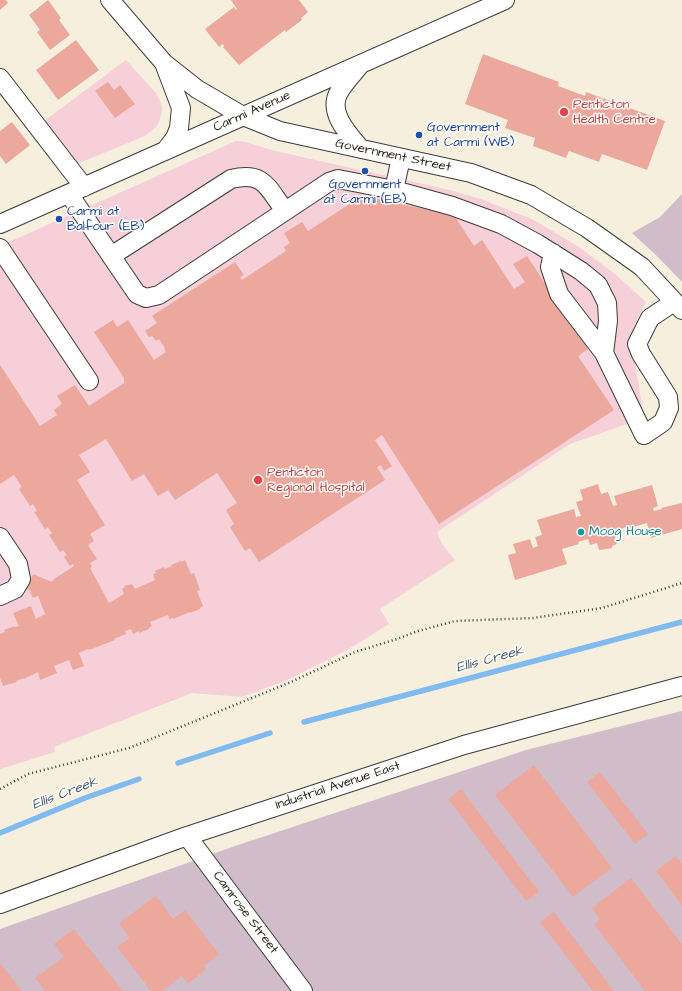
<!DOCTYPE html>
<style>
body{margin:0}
canvas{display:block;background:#f7efde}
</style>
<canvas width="682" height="991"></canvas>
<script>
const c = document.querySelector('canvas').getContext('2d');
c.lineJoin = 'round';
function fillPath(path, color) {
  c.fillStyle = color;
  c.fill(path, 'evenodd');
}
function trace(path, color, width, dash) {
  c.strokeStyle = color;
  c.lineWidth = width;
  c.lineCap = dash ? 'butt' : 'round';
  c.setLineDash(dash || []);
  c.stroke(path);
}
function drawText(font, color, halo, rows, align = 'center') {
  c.font = font + ' "Architects Daughter",sans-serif';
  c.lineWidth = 3;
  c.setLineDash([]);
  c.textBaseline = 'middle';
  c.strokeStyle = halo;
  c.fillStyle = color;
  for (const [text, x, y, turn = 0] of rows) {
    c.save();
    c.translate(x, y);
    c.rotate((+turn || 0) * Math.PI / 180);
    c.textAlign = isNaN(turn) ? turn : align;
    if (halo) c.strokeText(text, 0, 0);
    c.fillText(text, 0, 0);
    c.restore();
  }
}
const built = new Path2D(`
 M126,60l30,33 3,6 3,8v5l-3,10 -3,5 -11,9 -68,28 -33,-43z
 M236,141l10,1 25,8 179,40 31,9 53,21 45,27 36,27 31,28 -8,15 -7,19 13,82 -74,26 -133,88 5,12 13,16 -75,49 9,15 -42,26 -60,30 -45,17 -50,-4 -138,54 1,5 -55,17v-523z`);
const industrial = new Path2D(`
 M682,194v88l-24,-25 -26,-24 28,-16z
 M682,711v280h-682v-62l238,-84 288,-95z`);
const stream = new Path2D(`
 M304,722l378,-100
 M178,763l92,-30
 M0,833l85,-35 54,-19`);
const building = new Path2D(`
 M0,0h6l2,3 -8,7z
 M48,0l13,18 -2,2 11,15 -20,15 -13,-18 3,-2 -11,-15z
 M231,0h68l9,12 -7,6 1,2 -16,12 -1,-2 -46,35 -16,-18 1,-1 -1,-2 -4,3 -14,-18 29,-22 2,3 1,-1z
 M76,40l23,30 -41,30 -22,-30z
 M483,54l76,28 -1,4 27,10 1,-4 79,29 -18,49 -45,-16 -3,8 -30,-11 -3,7 -33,-12 2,-8 -30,-10 3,-8 -43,-16z
 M108,82l6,8 6,-5 15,19 -20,14 -20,-27z
 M12,122l18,23 -24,19 -6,-8v-25z
 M362,196l92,19 20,31 8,-6 32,49 11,-7 -12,-18 14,-8 61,93 -10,7 36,54 -175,114 -57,-89 -7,5 17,26 -8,5 -3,-6 -4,2 8,13 -126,82 -9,-14 -5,3 -15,-24 4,-3 -8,-14 11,-7 -20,-30 -42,27 -7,-10 -10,6 -14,-22 -12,7 -26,-42 -27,16 11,17 -13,8 28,45 -15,9 4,7 -6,4 9,14 -7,4 2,4 -2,1 19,35 15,-9 -2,-5 3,-2 -1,-1 8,-2 3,5 20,-9 -2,-6 3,-1 -1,-2 9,-4 1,2 7,-3 -1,-1 10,-4 1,1 3,-2 6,14 3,-1 6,17 -3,1 6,15 -3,2v1l-10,4v-1l-17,7v-1l-4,1 -1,-4 -18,7 2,4 -3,2v1l-10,4v-2l-6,3 -2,-5 -6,2 1,3 -12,5 1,1 -26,10 -1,-1 -9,4 5,13 -11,4 -4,-10 -15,6 3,7 -17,7 -2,-8 -14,7v-1l-8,3 1,1 -14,4 -3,-8v-44l5,-2 -1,-2 11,-4v1l4,-1 -6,-13 18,-7 5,13 9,-5 -7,-18 -5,2 -3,-6 2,-1 -5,-2 6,-15 19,8 2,-3 20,-13 -1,-2 -3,2 -6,-9 3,-2 -4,-5 -3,2 -11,-17 3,-2 -4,-6 -3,2 -11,-17 3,-1 -4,-7 -3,2 -11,-17 3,-2 -8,-12 -14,9v-119l40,61 17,-11 -3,-5 8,-6 -5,-8 18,-11 14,21 35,-23v-5l-30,-46 19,-12 4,7 11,-7 26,40 12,-8 -2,-3 1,-1 -6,-9 -3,2 -4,-5 -3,1 -4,-6 12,-8 -5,-7 83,-54 9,13 -4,2 2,3 44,-29 -2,-4 6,-4 -6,-10 18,-11 6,9z
 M598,484l3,10 7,-2 5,14 4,-1 -3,-9 38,-11 6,21 -5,2 1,3 8,-2 -1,-1 21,-5v26l-31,9 -4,-15 -17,5v-2l-10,3 2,6 -7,2 2,7 -5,2v2l-13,2 -2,-7 -7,2 -2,-6 -10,3 1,2 -17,5 5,15 -52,16 -7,-25 8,-2 -3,-9 17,-5 3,9 5,-2 -3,-9 7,-2 -5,-15 37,-11 2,8 5,-1 -5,-14 7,-2 -3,-10z
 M534,765l78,103 -39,29 -78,-102z
 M600,772l48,62 -13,10 -48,-62z
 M461,789l78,103 -13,9 -78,-102z
 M676,856l6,8v41l-26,-34z
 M631,878l51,66v47h-37l-51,-67 6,-5 -8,-11z
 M156,896l17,23 12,-9 34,44 -15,12 2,3 -18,15 -6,-8 -20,15h-11l-34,-44 13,-9 -11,-15z
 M554,912l60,79h-21l-53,-69z
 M74,929l49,62h-78l-10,-13 29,-21 -10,-13z
 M0,963l22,28h-22z`);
const path = new Path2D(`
 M0,789l28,-15 101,-26 162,-66 64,-30 42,-13 21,-8 37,-10 78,-3 69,-10 80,-25`);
const minor = new Path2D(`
 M110,0l54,63 33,26 46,27 37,15 191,42 60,22 56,33 55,39 40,43
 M164,63l17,45 -2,20 -4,10 -10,13
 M360,65c-7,9 -15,17 -21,27 -12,20 10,43 22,57
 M0,78l84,109
 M394,190l58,16 49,18 37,20 43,27 17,14 9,18 1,18 -4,32 40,82 19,-13 6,-14 -1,-11 -27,-43 -4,-10 13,-26 24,-16
 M69,194l68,100 9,4 13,-3 170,-113 9,-3 56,11 7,-32
 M0,224l505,-224
 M0,248l89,133
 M553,253l-3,14 9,27 45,59
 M111,256l120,-77c33,-8 36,8 54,32
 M0,537l18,27 3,15 -6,10 -15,7
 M187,836l116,155
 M0,904l187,-68 277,-91 218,-59`);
const markers = [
 [564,112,5,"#e0444e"],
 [419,135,4,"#1a4fb4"],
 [365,171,4,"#1a4fb4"],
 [59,219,4,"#1a4fb4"],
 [258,480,5,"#e0444e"],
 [581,532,4,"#0f9aa8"]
];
const healthNames = [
 ["Penticton",573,105],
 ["Health Centre",573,120],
 ["Penticton",267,473],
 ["Regional Hospital",267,488]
];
const streetNames = [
 ["Carmi Avenue",252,112,-24],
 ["Government Street",393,156,12],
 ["Industrial Avenue East",338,786,-18],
 ["Camrose Street",245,913,53]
];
const transitNames = [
 ["Government",427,128],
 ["at Carmi (WB)",427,143],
 ["Government",365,185,"center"],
 ["at Carmi (EB)",365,200,"center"],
 ["Carmi at",67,212],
 ["Balfour (EB)",67,227]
];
const cultureNames = [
 ["Moog House",589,532]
];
const waterNames = [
 ["Ellis Creek",490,660,-15],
 ["Ellis Creek",65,794,-21]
];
fillPath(built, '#f6cfd8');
fillPath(industrial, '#d1bdca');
trace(stream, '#7fbaf1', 5.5);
fillPath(building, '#eda89d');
trace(minor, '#3d3c39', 20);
trace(path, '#3d3c39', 2.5, [1, 3]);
trace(minor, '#fff', 18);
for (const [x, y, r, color] of markers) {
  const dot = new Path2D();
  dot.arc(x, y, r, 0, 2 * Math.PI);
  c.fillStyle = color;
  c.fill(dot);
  trace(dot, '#fdfcf7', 1.5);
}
drawText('13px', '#be3a42', '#fdfcf7', healthNames, 'left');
drawText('13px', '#1c1c1c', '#fdfcf7', streetNames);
drawText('13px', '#164399', '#fdfcf7', transitNames, 'left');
drawText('13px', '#0d838f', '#fdfcf7', cultureNames, 'left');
drawText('italic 14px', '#445b71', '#fdfcf7', waterNames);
</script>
